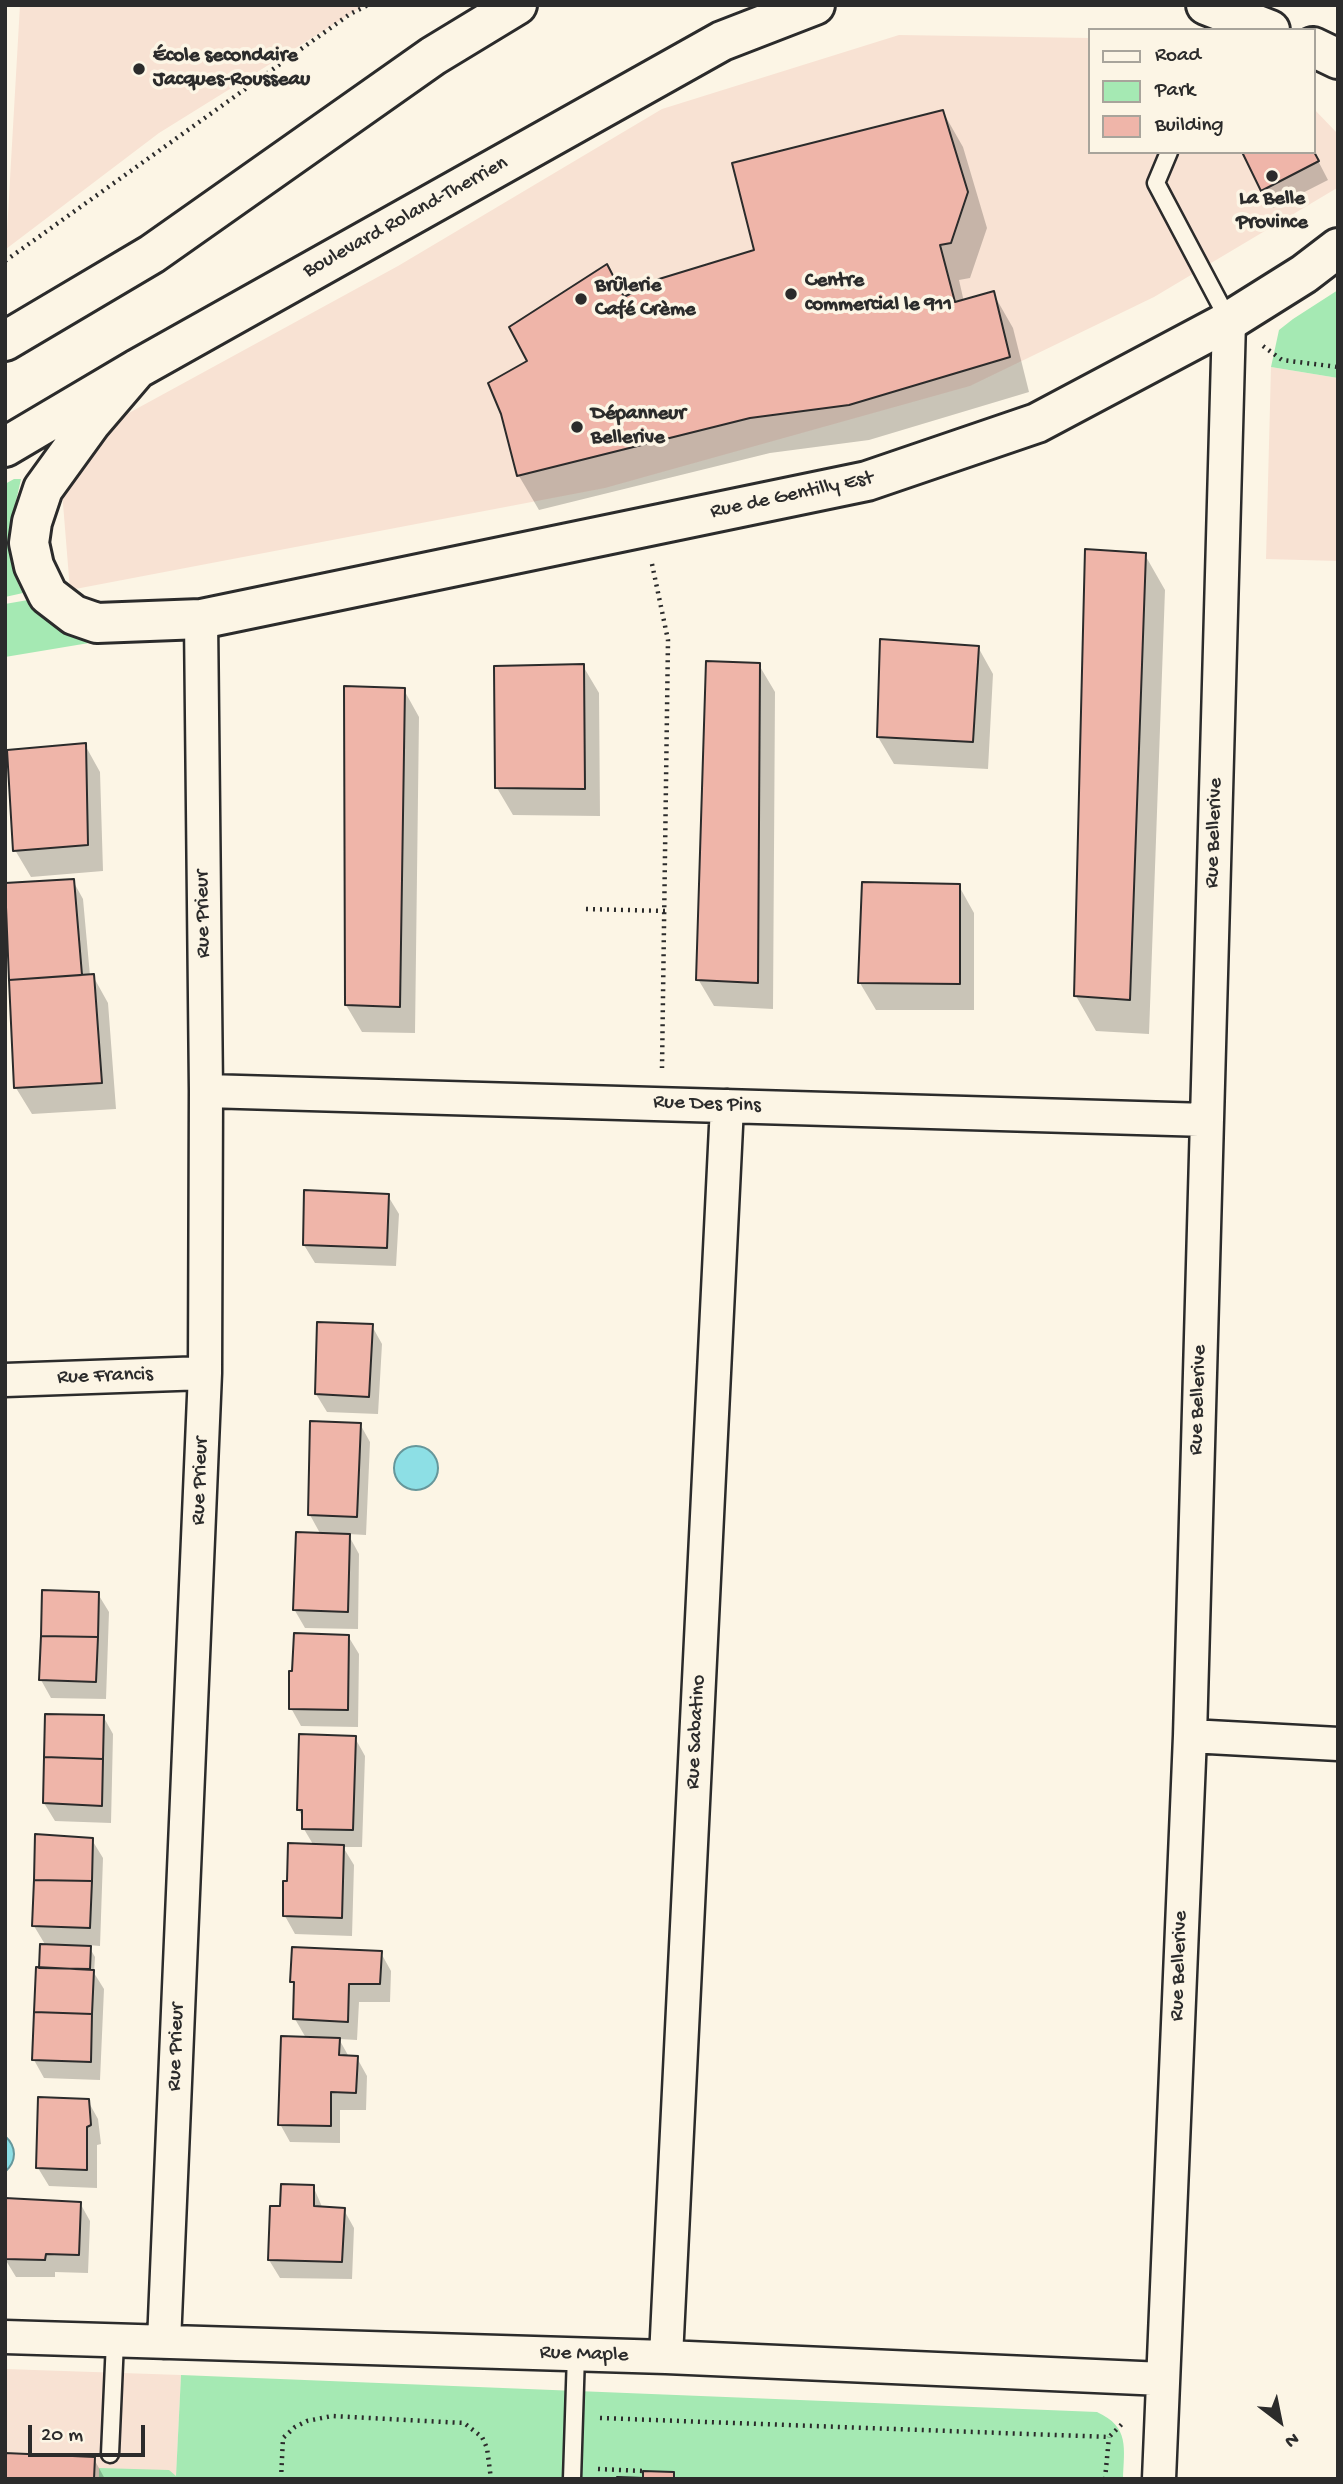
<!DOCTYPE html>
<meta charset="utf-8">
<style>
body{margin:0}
#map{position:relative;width:1343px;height:2484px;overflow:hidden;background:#fcf5e5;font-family:"Gochi Hand",sans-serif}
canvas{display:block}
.frame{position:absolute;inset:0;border:7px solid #2b2b2b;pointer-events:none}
.legend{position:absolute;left:1088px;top:28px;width:228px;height:126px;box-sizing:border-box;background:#fcf5e5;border:2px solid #a8a49b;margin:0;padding:9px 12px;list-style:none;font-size:21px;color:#2b2b2b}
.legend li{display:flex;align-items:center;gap:14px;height:35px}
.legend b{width:35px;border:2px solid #a8a49b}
.north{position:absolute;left:1245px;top:2386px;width:70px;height:70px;-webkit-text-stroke:5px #fcf5e5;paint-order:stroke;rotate:148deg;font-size:19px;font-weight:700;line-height:28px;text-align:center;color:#2b2b2b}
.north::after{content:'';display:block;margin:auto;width:24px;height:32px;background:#2b2b2b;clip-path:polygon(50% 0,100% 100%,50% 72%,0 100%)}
.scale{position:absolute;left:28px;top:2425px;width:117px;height:32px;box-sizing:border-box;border:4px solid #2b2b2b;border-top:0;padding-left:9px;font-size:21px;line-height:24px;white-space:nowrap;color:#2b2b2b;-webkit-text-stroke:5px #fcf5e5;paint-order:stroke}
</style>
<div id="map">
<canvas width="1343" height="2484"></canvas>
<div class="frame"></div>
<ul class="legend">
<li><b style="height:9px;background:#fcf5e5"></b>Road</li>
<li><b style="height:19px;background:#a5e9b3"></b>Park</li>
<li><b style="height:19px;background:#efb5a9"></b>Building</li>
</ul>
<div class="north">N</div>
<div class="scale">20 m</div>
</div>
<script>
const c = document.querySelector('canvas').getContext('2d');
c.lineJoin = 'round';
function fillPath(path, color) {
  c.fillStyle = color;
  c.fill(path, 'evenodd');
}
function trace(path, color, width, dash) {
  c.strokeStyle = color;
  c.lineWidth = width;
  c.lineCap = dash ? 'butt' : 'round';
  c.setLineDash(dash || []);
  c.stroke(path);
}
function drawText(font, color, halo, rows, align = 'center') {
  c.font = font + ' "Gochi Hand",sans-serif';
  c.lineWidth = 7;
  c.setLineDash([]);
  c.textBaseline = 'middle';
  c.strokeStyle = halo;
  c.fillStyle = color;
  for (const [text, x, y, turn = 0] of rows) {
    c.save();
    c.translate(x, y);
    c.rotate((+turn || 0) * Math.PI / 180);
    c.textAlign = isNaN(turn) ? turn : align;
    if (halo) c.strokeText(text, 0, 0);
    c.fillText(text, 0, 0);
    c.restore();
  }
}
const built = new Path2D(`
 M20,5h345l-206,128 -153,116z
 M899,35l190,3v114h224v-44l25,26 -1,54 -183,109 -184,89 -365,102 -535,102 -9,-111 44,-53 293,-160 264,-157z
 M1271,367l67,11v183l-72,-2z
 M5,2369l176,6 -5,104h-171z`);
const green = new Path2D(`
 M1338,290v88l-67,-11 8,-37 14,-11z
 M14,479h7c-9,42 -21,74 2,114l-18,4v-113z
 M28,600l18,16 79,21 -120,20v-53z
 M181,2375l916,37c33,15 27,36 26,67h-1024v-11l70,2 7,6z`);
const water = new Path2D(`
 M394 1468a22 22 0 1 1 44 0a22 22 0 1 1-44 0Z
 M5,2136c12,11 12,25 0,36z`);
const shadow = new Path2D(`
 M943,112l20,35 24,81 -17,50 -11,2 5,22 29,-9 20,35 16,64 -160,48 -99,13 -231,57 -20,-34 -17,-63 28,-51 76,-96 19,33 131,-48z
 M1313,151l15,29 -55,28 -10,-18z
 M1145,555l20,35 -16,444 -53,-3 -20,-35z
 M978,647l15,27 -5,95 -94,-5 -16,-27z
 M759,665l16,27 -2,317 -59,-3 -16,-27z
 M583,666l16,27 1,123 -87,-1 -16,-27z
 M404,690l15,27 -4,316 -53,-1 -16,-27z
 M85,745l15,27 3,99 -72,6 -16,-27z
 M73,881l10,18 7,77h3l15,27 8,106 -84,5 -16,-26z
 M864,884l95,2 15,27v97h-98l-16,-27z
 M388,1196l11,18 -3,52 -81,-3 -11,-18z
 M372,1326l10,18 -4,70 -51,-2 -11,-18z
 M360,1424l10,18 -4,93 -18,-1 11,20 -1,75 -53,-1 -11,-19 27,-74 -11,-20z
 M98,1594l11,18 -3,87 -55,-1 -10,-18z
 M348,1636l11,18 -1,73 -57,-1 -10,-18z
 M103,1716l10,18 -2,89 -56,-2 -11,-18z
 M355,1738l10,18 -3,91h-19l11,18 -2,71 -57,-2 -10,-18 3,-33 26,-37 -10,-17v-10l-6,-10z
 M92,1840l11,18 -3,88 -12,-1 7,12 -1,16 10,16 -4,91 -56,-2 -10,-18 7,-91 5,-23 -12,-20z
 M381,1953l10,18 -1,31h-31l-2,38 -18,-1 10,18 8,1 10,18 -1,34h-26v33l-50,-1 -10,-18 26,-86 -11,-19 1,-32 -4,-6z
 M88,2101l10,18 3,25 -4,1v43l-48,-2 -11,-18z
 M313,2186l10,23 21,1 10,18 -2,51 -72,-1 -11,-18 13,-52z
 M80,2203l10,18 -2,52 -33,-1v5h-39l-11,-18z
 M94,2459l11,20h-100z`);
const building = new Path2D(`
 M943,110l25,82 -17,51 -11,2 15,57 39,-11 16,66 -161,48 -99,13 -233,58 -16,-62 -13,-31 39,-22 -18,-34 98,-63 17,33 35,-18 95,-29 -22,-87z
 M1313,150l6,11 -58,30 -19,-39h71z
 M1085,549l61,4 -16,447 -56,-4z
 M880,639l99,7 -6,96 -96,-5z
 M706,661l54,2 -2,320 -62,-3z
 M584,664l1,125 -90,-1 -1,-122z
 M344,686l61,2 -5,319 -55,-2z
 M86,743l2,102 -75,6 -6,-101z
 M74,879l8,96 -73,5 -4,-97z
 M862,882l98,2v100l-102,-1z
 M94,974l8,109 -88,5 -5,-108z
 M304,1190l85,4 -2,54 -84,-3z
 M317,1322l56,2 -4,73 -54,-3z
 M310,1421l51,2 -4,94 -49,-2z
 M296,1532l54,2 -2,78 -55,-2z
 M42,1590l57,2 -1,45 -57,-1z
 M294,1633l55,2 -1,75 -59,-1v-38h3z
 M41,1636l57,1 -2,45 -57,-2z
 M45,1714l59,1 -1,44 -59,-2z
 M299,1734l57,2 -3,94 -51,-1v-19h-5z
 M44,1757l59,2 -1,47 -59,-3z
 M35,1834l58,4 -1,43 -58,-1z
 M288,1843l56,2 -2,73 -59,-2v-35h4z
 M34,1880l58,1 -2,47 -58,-2z
 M40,1944l51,2 -1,23 -51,-1z
 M292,1947l90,4 -2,33h-31l-1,38 -55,-3 1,-37h-4z
 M36,1967l58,3 -2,44 -58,-2z
 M34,2012l58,2 -1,48 -59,-2z
 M281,2036l59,2 -1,17 19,1 -2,37 -25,-1v34l-53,-1z
 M38,2097l51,2 2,26 -4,2v43l-51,-2z
 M281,2184l33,1v21l31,2 -3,54 -74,-2 2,-54h10z
 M5,2198l76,4 -2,53 -33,-1 -1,6 -40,-1z
 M5,2453l90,4 -1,22h-89z
 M643,2471l31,1v7h-57v-2l26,1z`);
const path = new Path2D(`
 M5,261l345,-247 18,-9
 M1263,346l19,14 56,7
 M652,564l16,76 -6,428
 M586,909l80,2
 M600,2418l509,19 13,-13
 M598,2469l45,2
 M281,2479l2,-41 12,-11 12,-6 25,-5 132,7 18,14 5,11 4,31
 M1105,2479l4,-42`);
const lane = new Path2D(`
 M1169,152l-13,31 73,138
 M110,2454l5,-113
 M572,2479l4,-125`);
const street = new Path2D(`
 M206,1091l1001,29
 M5,1380l200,-7
 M1190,1736l148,8
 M5,2337l661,20 497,22
 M164,2342l41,-969 1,-282 -5,-472
 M666,2357l61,-1251
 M1159,2479l31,-743 39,-1415`);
const secondary = new Path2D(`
 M1206,5l64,25
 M1313,47l25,12
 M5,341l147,-87 281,-198 84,-51
 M137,369l-47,55 -47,65 -11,33 -3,21 5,23 14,29 26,20 23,8 104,-4 666,-138 170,-58 192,-102 75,-47 34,-26
 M5,447l132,-78 585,-328 93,-36`);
const markers = [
 [139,69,7,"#2b2b2b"],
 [1272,176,7,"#2b2b2b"],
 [791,294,7,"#2b2b2b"],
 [581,299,7,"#2b2b2b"],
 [577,427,7,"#2b2b2b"]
];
const poiNames = [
 ["École secondaire",153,57],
 ["Jacques-Rousseau",153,81],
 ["La Belle",1272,200,"center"],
 ["Province",1272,224,"center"],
 ["Centre",805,282],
 ["commercial le 911",805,306],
 ["Brûlerie",595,287],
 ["Café Crème",595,311],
 ["Dépanneur",591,415],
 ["Bellerive",591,439]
];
const streetNames = [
 ["Boulevard Roland-Therrien",406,218,-29],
 ["Rue de Gentilly Est",792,496,-12],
 ["Rue Bellerive",1215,833,-88],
 ["Rue Prieur",204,914,-91],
 ["Rue Des Pins",707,1105,2],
 ["Rue Francis",105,1377,-2],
 ["Rue Bellerive",1199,1400,-88],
 ["Rue Prieur",201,1481,-88],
 ["Rue Sabatino",697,1732,-87],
 ["Rue Bellerive",1180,1966,-88],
 ["Rue Prieur",177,2047,-88],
 ["Rue Maple",584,2355,2]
];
fillPath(built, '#f8e2d3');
fillPath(green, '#a5e9b3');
fillPath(water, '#8ddfe5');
trace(water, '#66979b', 2);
fillPath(shadow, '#0003');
fillPath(building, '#efb5a9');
trace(building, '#2b2b2b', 2);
trace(lane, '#2b2b2b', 21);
trace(street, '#2b2b2b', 37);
trace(secondary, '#2b2b2b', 44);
trace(path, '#2b2b2b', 4.5, [2, 5]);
trace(lane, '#fcf5e5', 16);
trace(street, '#fcf5e5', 32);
trace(secondary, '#fcf5e5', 38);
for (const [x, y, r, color] of markers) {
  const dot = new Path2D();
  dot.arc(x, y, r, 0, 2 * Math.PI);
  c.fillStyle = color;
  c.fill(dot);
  trace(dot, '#fcf5e5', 2.5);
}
drawText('bold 21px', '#2b2b2b', '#fcf5e5', poiNames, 'left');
drawText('21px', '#2b2b2b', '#fcf5e5', streetNames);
</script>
